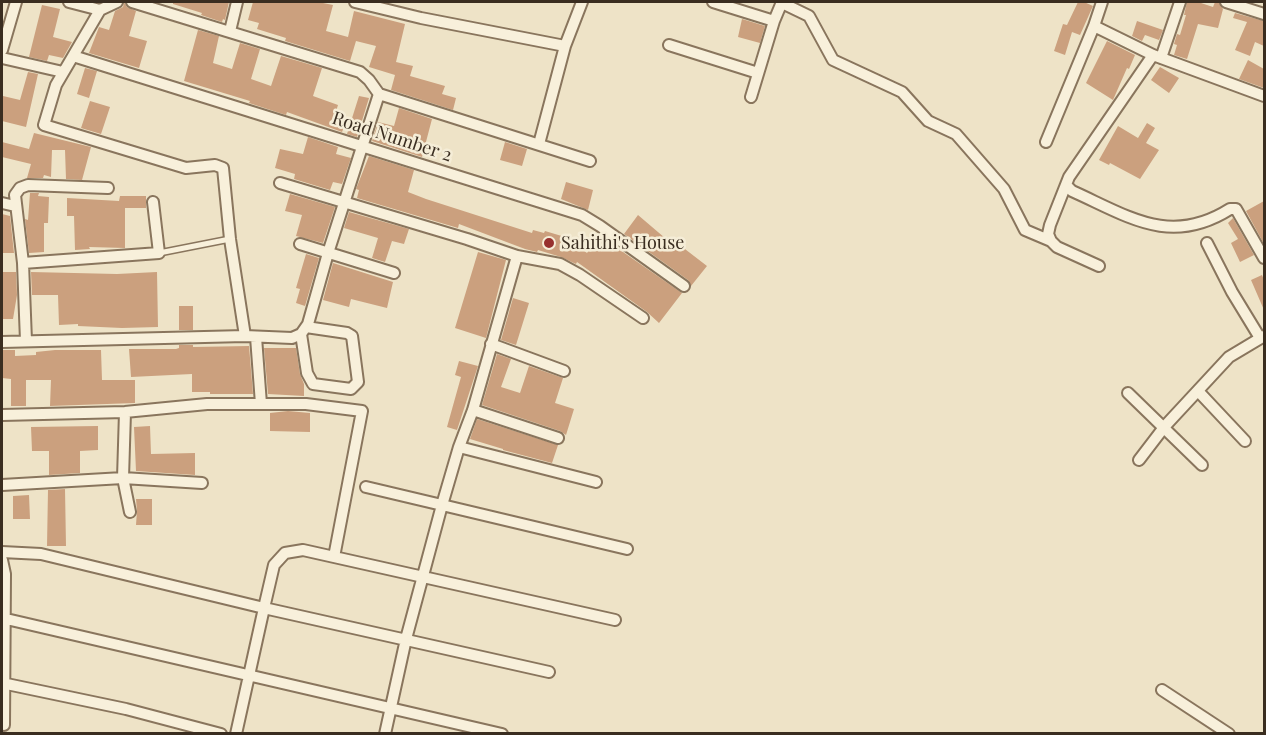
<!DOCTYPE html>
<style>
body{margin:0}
#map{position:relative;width:1266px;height:735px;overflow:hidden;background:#eee3c7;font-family:"Playfair Display",serif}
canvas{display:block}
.frame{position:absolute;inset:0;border:3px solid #3a2d20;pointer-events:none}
</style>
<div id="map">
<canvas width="1266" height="735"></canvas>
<div class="frame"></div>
</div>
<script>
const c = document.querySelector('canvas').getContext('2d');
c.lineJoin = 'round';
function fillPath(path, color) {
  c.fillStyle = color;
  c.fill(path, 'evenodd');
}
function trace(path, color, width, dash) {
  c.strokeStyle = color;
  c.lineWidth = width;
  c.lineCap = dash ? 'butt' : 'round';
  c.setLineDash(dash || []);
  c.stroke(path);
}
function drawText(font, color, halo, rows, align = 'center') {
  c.font = font + ' "Playfair Display",serif';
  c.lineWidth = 5;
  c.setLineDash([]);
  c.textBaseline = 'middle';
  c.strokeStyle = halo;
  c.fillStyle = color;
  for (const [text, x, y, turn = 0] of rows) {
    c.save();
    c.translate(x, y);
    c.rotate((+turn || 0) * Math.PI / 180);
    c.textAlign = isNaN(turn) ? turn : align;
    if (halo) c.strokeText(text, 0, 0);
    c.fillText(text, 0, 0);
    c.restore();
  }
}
const building = new Path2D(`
 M124,2l3,5 9,4 -7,25 18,5 -8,27 -50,-15 10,-26 10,3 6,-19 8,-4z
 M173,2h56l-4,18 -2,-1 -1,3 -21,-7 1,-2 -29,-9z
 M253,2h65l15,3 -7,26 22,6 6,-26 51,13 -9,38 17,4 -3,10 35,10 -3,8 14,4 -3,12 -62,-20 4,-15 -26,-8 7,-21 -20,-5 -6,20 -65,-20 1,-3 -29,-9 2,-6 -11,-3z
 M1078,2h6l9,4 -13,29 -8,-3 -7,23 -11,-4 9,-27 4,1z
 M1187,2h11l15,5 2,-5h4l4,7 -5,19 -20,-4 -11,35 -13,-4 3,-10 -3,-1 3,-10 3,1 6,-20h-2z
 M42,5l18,4 -7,28 19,5 -9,16 -14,-3 -2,6 -18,-4z
 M1235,13l29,8v25l-9,-4 -5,14 -15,-6 12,-28 -14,-4z
 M742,19l23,7 -5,17 -22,-6z
 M1137,21l26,9 -4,10 -14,-5 -3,6 -10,-5z
 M198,30l21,6 -6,27 19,6 8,-26 20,6 -9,30 20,7 10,-30 41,12 -9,28 25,9 -6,19 12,3 -2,5 -55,-20 -1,3 -37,-12 1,-2 -66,-20z
 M1107,41l28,14 -6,14 -2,-1 -14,32 -27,-17z
 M1248,60l16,9v19l-25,-9z
 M1160,67l19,11 -10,15 -18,-13z
 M85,68l12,3 -8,27 -12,-4z
 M28,72l10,2 -12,53 -24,-6 1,-25 17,4z
 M359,96l10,2 -12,39 -10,-3z
 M90,101l20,6 -9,27 -20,-6z
 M399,108l33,11 -10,38 -50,-16 6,-19 16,4z
 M1147,123l8,5 -9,15 13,7 -19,29 -30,-16 -1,2 -10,-5 19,-34 20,12z
 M34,133l57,14 -9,33 -16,-1 -1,-29h-13l-1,27 -7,-2 -1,3h-16l4,-14 -29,-7v-15l27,7z
 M308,137l30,10 -2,7 15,4 -9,26 -9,-2 -3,8 -36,-11 1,-5 -20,-6 5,-19 23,5z
 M505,142l22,7 -5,17 -22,-6z
 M369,156l45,14 -6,22 18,7 106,34 1,-3 11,3 1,-2 20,6 22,16 13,-17 82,57 -23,30 -12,-11 -70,-50 -1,2 -15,-7 -23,-7 -1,2 -12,-3 -66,-25 -1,4 -101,-30 2,-8 -3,-1z
 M566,182l27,8 -5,20 -27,-11z
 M30,193h9l-1,3 11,1 -1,26h-4v29l-15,1 -4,-34 3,1z
 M290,194l45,13 -12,36 -27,-7 6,-21 -17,-4z
 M120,196h26v12h-21v40l-36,-1 1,2 -15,1 -1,-34h-7v-18l52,3z
 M1264,201v43l-18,-33z
 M349,212l60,17 -5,15 -12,-3 -7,21 -13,-4 6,-20 -34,-10z
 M2,214l8,2 4,37h-12z
 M638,215l27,23 1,-1 14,11 1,-2 26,20 -16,20 -3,-6 -64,-46z
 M1233,218l21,37 -14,7 -9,-19 7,-4 -10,-16z
 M478,252l28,8 -20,78 -31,-10z
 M306,254l13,4 -14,48 -9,-3 4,-14 -4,-1z
 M333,263l60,19 -6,26 -36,-9 -2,8 -26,-7z
 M2,272h14l1,23 -4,24h-11z
 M31,272l86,2 40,-2 1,55 -36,1 -44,-2v-2l-19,1 -1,-30h-26z
 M1262,275l2,5v30l-13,-30z
 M513,298l16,5 -13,42 -15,-5z
 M179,306h14v24h-14z
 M179,345h14v2l56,-1 4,48h-43v-2h-18v-18l-61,3 -2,-28h47l3,-1z
 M264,348h32l4,26 4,10v12l-36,-2z
 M2,350h13v6l21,-1v-3l19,-2h46l1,30h33v23l-85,3 1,-26h-25v26h-15v-27l-9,-1z
 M497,354l14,5 -10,28 19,6 9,-27 34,12 -8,25 19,6 -8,26 -6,-4 -78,-26z
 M459,361l19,5 -21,64 -10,-3 14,-50 -6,-2z
 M288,411l22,2v19l-40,-1v-18z
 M477,419l81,26 -6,18 -49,-13v-1l-33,-10z
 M98,426v24l-18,1v22l-31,2v-24h-17l-1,-24z
 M150,426l1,28 44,-1v22l-59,-4 -2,-44z
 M65,489l1,57h-19l1,-56z
 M29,495l1,24h-17v-23z
 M136,499h16v26h-16l1,-14z`);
const lane = new Path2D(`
 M159,253l71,-14`);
const street = new Path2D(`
 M69,2l31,8 17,-8
 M132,2l228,70 9,8 10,14 211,67
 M355,2l66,16 144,28 -26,98
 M713,2l61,19
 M1102,2l-8,24 59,29 111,41
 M1226,2l38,12
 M782,3l27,13 24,44 69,32 26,29 28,13 48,55 21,41 26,11
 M100,10l-44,75 -12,40 142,43 29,-3 8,3 7,71 15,97
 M230,31l7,-29
 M669,45l89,28
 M565,46l17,-44
 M2,50l14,-48
 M73,56l509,159 18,11 84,60
 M2,58l61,14
 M1161,58l19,-56
 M751,97l23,-76 8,-19
 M1046,142l48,-116
 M280,183l187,56 50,17 -44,154 -14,37 -17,58 185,44
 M1066,185l6,6c56,25 98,56 158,18h6l28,49
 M2,203l13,3
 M1207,243l25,49 28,46
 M300,244l94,29
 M517,256l43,8 20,11 63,43
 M23,263l136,-10 -6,-51
 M1099,266l-42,-19 -6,-6 -3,-7 2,-9 19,-48 84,-122
 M301,334l6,39 6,11 38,5 7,-7 -6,-46 -5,-3 -41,-6
 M256,337l5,67
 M26,341l-3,-78 -8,-68 5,-7 8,-3 80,3
 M2,342l243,-6 47,2 9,-4 7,-10 20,-71 51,-159
 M491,344l73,27
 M1198,391l47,50
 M1128,393l74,72
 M473,410l85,28
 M125,412l-2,66 7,34
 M2,415l123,-3 82,-8h99l56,7 -28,146
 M459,447l137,35
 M1139,460l26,-34 64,-69 35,-21
 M2,485l121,-7 79,5
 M366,487l76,18 -36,134 -21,95
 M2,552l39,2 223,54 -28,126
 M2,560l3,14 -1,151
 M2,618l500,116
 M549,672l-285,-64 10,-43 11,-12 18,-3 312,70
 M2,683l124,26 95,25
 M1162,690l67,44`);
const markers = [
 [549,243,6,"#97302e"]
];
const streetNames = [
 ["Road Number 2",392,137,18]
];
const poiNames = [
 ["Sahithi's House",561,243]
];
fillPath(building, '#cba07e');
trace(lane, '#89755d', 8);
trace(street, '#89755d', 14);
trace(lane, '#f8f0db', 5);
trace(street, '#f8f0db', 10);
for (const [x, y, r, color] of markers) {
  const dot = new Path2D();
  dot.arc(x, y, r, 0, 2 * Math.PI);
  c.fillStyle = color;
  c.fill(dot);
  trace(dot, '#f5edd7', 2);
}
drawText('18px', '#3a2d20', '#f5edd7', streetNames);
drawText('18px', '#3a2d20', '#f5edd7', poiNames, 'left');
</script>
